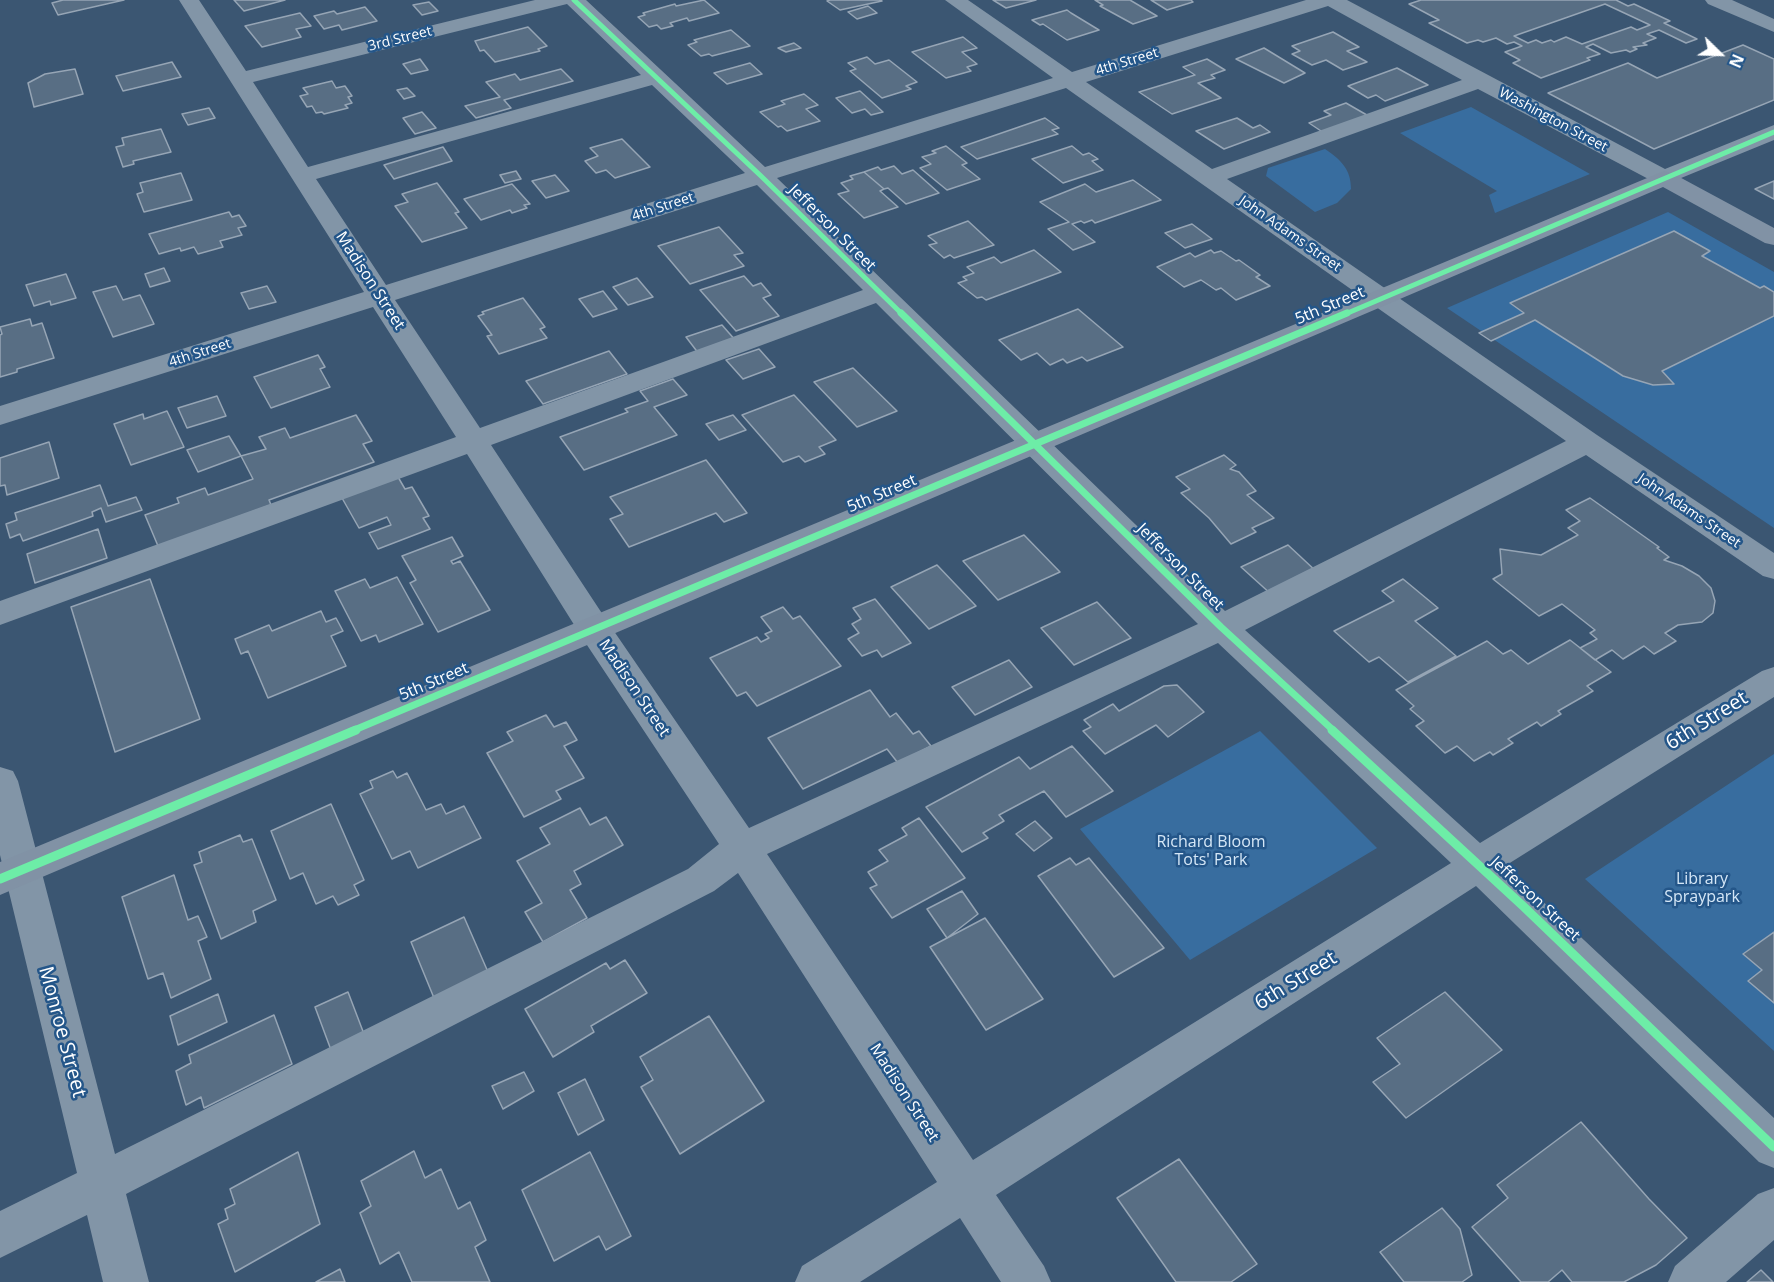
<!DOCTYPE html>
<style>
body{margin:0}
#map{position:relative;width:1774px;height:1282px;overflow:hidden;background:#3b5672;font-family:"Open Sans",sans-serif}
canvas{display:block}
.north{position:absolute;left:1690px;top:24px;width:60px;height:60px;-webkit-text-stroke:4px #245689;paint-order:stroke;rotate:113deg;font-size:16px;font-weight:700;line-height:24px;text-align:center;color:#fff}
.north::after{content:'';display:block;margin:auto;width:21px;height:27px;background:#fff;clip-path:polygon(50% 0,100% 100%,50% 72%,0 100%)}
</style>
<div id="map">
<canvas width="1774" height="1282"></canvas>
<div class="north">N</div>
</div>
<script>
const c = document.querySelector('canvas').getContext('2d');
c.lineJoin = 'round';
function fillPath(path, color) {
  c.fillStyle = color;
  c.fill(path, 'evenodd');
}
function trace(path, color, width, dash) {
  c.strokeStyle = color;
  c.lineWidth = width;
  c.lineCap = dash ? 'butt' : 'round';
  c.setLineDash(dash || []);
  c.stroke(path);
}
function drawText(font, color, halo, rows, align = 'center') {
  c.font = font + ' "Open Sans",sans-serif';
  c.lineWidth = 5;
  c.setLineDash([]);
  c.textBaseline = 'middle';
  c.strokeStyle = halo;
  c.fillStyle = color;
  for (const [text, x, y, turn = 0] of rows) {
    c.save();
    c.translate(x, y);
    c.rotate((+turn || 0) * Math.PI / 180);
    c.textAlign = isNaN(turn) ? turn : align;
    if (halo) c.strokeText(text, 0, 0);
    c.fillText(text, 0, 0);
    c.restore();
  }
}
const green = new Path2D(`
 M1471,107l119,67 -95,39 -6,-18 8,-4 -97,-58z
 M1325,149c16,11 26,20 26,40l-14,14 -22,9 -49,-36 2,-8z
 M1668,212l106,60v256l-327,-220z
 M1260,731l117,117 -187,112 -110,-131z
 M1774,754v297l-189,-172z`);
const building = new Path2D(`
 M63,0h61l-66,15 -6,-12z
 M234,0h51l-41,11z
 M704,0l15,13 -30,8 -2,-3 -17,5 3,3 -12,3 -4,-4 -8,2 -11,-10 7,-2 -2,-2 32,-9 1,2z
 M830,0h51l1,1 -42,9 -13,-9z
 M993,0h43l-30,8z
 M1095,0h35l27,16 -24,8 -33,-18 3,-1z
 M1151,0h40l2,2 -26,8z
 M1421,0h195l12,6 6,-2 36,17 -6,2 33,16 -11,4 -27,-13 -12,4 9,4 -13,5 4,2 -14,2 4,2 -7,3 -4,-2 -15,3 -18,-9 -7,3 14,7 -13,4 3,2 -49,18 -28,-15 7,-3 -15,-8 17,-6 -8,-4 -7,2 -11,-6 -13,4 -5,-2 -11,3 -38,-20 10,-3 -30,-16zM1605,4l45,21 -13,5 -6,-3 -49,17 -16,-7 -12,5 -3,-2 -9,3 -6,-3 -8,3 -14,-7z
 M429,2l9,9 -16,4 -9,-10z
 M868,6l9,7 -20,6 -9,-7z
 M365,7l12,14 -35,9 -3,-5 -15,4 -10,-13 20,-5 3,3z
 M1067,10l4,3 28,17 -32,10 -24,-16 -3,1 -8,-5z
 M300,13l11,13 -15,3 5,8 -39,10 -17,-21z
 M528,27l19,19 -9,3 2,2 -45,11 -11,-12 -4,1 -5,-10z
 M731,30l19,16 -38,10 -3,-2 -8,2 -13,-11 9,-3 -3,-2z
 M1333,32l26,15 -12,4 20,11 -24,8 -17,-10 -14,5 -20,-11 8,-3 -8,-5z
 M963,37l14,11 -15,4 15,12 -10,3 4,4 -25,7 -34,-26z
 M794,43l7,5 -15,4 -8,-4z
 M1743,45l31,14v41l-120,49 -106,-56 80,-30 29,15z
 M1264,48l41,25 -21,10 -48,-24z
 M867,57l8,7 14,-4 28,22 -11,4 5,3 -29,9 -32,-27 6,-2 -8,-6z
 M420,59l8,11 -17,4 -8,-10z
 M1207,59l18,11 -14,5 4,3 -17,5 23,15 -49,16 -33,-22 56,-17 -12,-8z
 M172,62l9,15 -58,14 -7,-15z
 M750,63l12,11 -35,10 -13,-11z
 M1397,68l31,17 -43,16 -9,-6 -8,3 -20,-12z
 M75,69l8,25 -49,13 -6,-24 17,-9z
 M561,69l12,12 -69,19 7,8 -35,10 -11,-12 35,-9 -14,-15 29,-8 5,6z
 M332,81l4,7 9,-2 7,10 -4,1 4,6 -7,2 3,3 -24,6 -2,-2 -6,1 -4,-7 -5,1 -7,-11 8,-2 -5,-6z
 M407,88l8,8 -11,3 -7,-9z
 M860,91l23,21 -12,3 -6,-6 -13,4 -16,-15z
 M804,94l14,11 -12,4 14,12 -33,10 -6,-5 -3,1 -18,-15 25,-8 -4,-3z
 M1346,103l26,15 -45,17 -18,-12 22,-8 -7,-4z
 M209,108l6,10 -27,7 -6,-11z
 M422,112l14,16 -21,6 -12,-16z
 M1045,118l14,10 -7,2 6,4 -81,25 -16,-12z
 M1237,118l16,10 7,-3 10,7 -46,17 -28,-18z
 M161,129l10,23 -38,9 1,3 -11,3 -7,-20 8,-2 -2,-7z
 M622,139l28,28 -35,11 -9,-8 -10,3 -11,-12 13,-5 -8,-8z
 M946,146l21,17 -5,2 18,14 -33,11 -27,-22 11,-4 -9,-7 14,-4 -4,-2z
 M1072,146l11,9 6,-2 9,6 -6,2 11,9 -40,13 -31,-24z
 M443,147l9,14 -58,18 -10,-14z
 M894,166l8,8 11,-4 26,23 -33,11 -18,-16 -4,1 -20,-17 14,-5 3,3z
 M516,171l5,8 -16,4 -5,-8z
 M864,172l20,17 -4,2 18,16 -34,11 -26,-24 11,-3 -8,-8 12,-4 -3,-3z
 M181,173l11,27 -48,12 -7,-18 6,-2 -3,-9z
 M555,175l14,16 -23,7 -14,-17z
 M1133,180l28,20 -66,23 -3,-3 -8,3 -3,-2 -9,3 23,18 -22,8 -25,-21 21,-7 -29,-20 45,-18 11,8z
 M1774,181v18l-19,-10z
 M437,183l22,29 -4,1 12,15 -45,14 -27,-36 13,-4 -6,-8z
 M512,184l18,20 -6,1 3,3 -15,5 -2,-3 -29,10 -17,-21z
 M229,212l3,5 7,-2 7,11 -8,2 4,7 -22,6 3,6 -25,7 -4,-7 -13,4 -1,-3 -21,6 -10,-20z
 M968,221l26,24 -40,13 -4,-3 -6,3 -15,-13 8,-2 -9,-7z
 M1192,224l20,15 -27,9 -20,-15z
 M719,227l24,26 -9,2 10,11 -54,18 -32,-38z
 M1674,231l36,20 -8,5 58,32 4,-2 10,6v24l-112,55 12,13 -21,1 -30,-9 -88,-56 -44,21 -12,-8 45,-20 -14,-10z
 M1034,250l27,22 -75,28 -4,-3 -5,1 -19,-15 9,-3 -4,-3 11,-4 -7,-6 27,-10 7,6z
 M1211,250l3,3 7,-2 15,10 3,-1 21,15 -4,2 14,9 -34,14 -15,-12 -5,2 -15,-10 -17,7 -27,-20 33,-14 5,4z
 M164,268l6,13 -20,6 -5,-13z
 M66,274l10,24 -25,7 -1,-4 -16,5 -8,-21z
 M744,276l9,10 8,-3 10,12 -8,3 16,18 -43,15 -36,-41z
 M637,278l16,19 -25,8 -15,-18z
 M116,286l7,14 17,-5 14,29 -41,13 -20,-45z
 M267,286l9,16 -27,7 -8,-16z
 M603,291l14,18 -24,8 -14,-18z
 M523,298l22,29 -5,2 7,9 -48,16 -12,-18 5,-1 -14,-19 6,-2 -2,-2z
 M1078,309l45,38 -36,14 -5,-4 -15,6 -4,-4 -13,6 -13,-12 -16,7 -22,-20z
 M30,319l2,7 10,-3 12,35 -37,11v3l-17,5v-42l2,-1 -2,-7z
 M722,325l14,16 -37,13 -13,-17z
 M759,349l16,18 -32,12 -17,-19z
 M609,351l18,23 -84,30 -17,-23z
 M318,355l7,12 -5,2 10,18 -59,21 -17,-31z
 M853,368l44,43 -40,16 -43,-45z
 M673,379l14,16 -33,12 23,28 -93,35 -24,-33 68,-25 -3,-3 23,-8 -8,-10z
 M794,395l42,45 -17,7 6,7 -20,8 -6,-6 -16,6 -41,-47z
 M217,396l9,20 -39,12 -9,-20z
 M167,411l17,36 -53,18 -17,-41 29,-10 1,5z
 M356,415l16,26 -9,3 11,18 -105,38 2,5 -113,41 -13,-31 34,-12 -2,-5 28,-10 3,7 45,-16 -12,-23 25,-7 -7,-12 26,-9 5,10z
 M733,415l13,15 -27,10 -13,-16z
 M229,436l12,20 -43,16 -11,-22z
 M49,442l10,36 -52,17 -2,-10 -5,1v-28z
 M1224,455l12,10 -6,4 9,3 17,19 -9,4 27,23 -22,10 4,4 -25,12 -22,-26 -28,-25 9,-4 -14,-12z
 M706,460l41,53 -23,9 -8,-9 -87,34 -19,-28 13,-5 -13,-17z
 M398,477l7,12 7,-2 17,29 -6,2 7,11 -52,20 -9,-16 22,-8 -4,-8 -28,11 -17,-30z
 M100,485l8,21 28,-9 6,13 -36,12 -5,-14 -9,4 1,4 -70,25 -3,-7 -10,4 -4,-14 11,-4 -2,-7z
 M1590,498l69,49 -2,1 12,9 -5,3 18,6 17,10 12,12 4,13 -2,12 -11,9 -24,3 -13,8 11,8 -22,13 -10,-8 -21,13 -11,-9 -17,10 -15,-12 17,-9 -7,-6 5,-3 -33,-26 -23,12 -46,-37 9,-5 -2,-25 41,6 37,-20 -10,-7 12,-7 -14,-11z
 M98,529l9,29 -72,25 -8,-29z
 M1024,535l36,37 -62,28 -35,-39z
 M452,537l11,19 -12,5 2,3 7,-3 30,49 -52,22 -28,-49 6,-3 -14,-24z
 M1288,545l30,28 -46,22 -31,-28z
 M937,565l39,41 -47,23 -38,-42z
 M397,577l26,47 -44,18 -3,-7 -15,6 -26,-50 30,-12 5,9z
 M150,579l50,140 -85,33 -44,-145z
 M1403,579l35,29 -23,13 41,35 -48,26 -29,-25 -10,5 -35,-31 60,-30 -12,-10z
 M875,599l36,44 -29,14 -5,-7 -15,6 -14,-17 11,-6 -7,-9 9,-5 -8,-11z
 M1097,602l34,36 -57,27 -33,-37z
 M783,607l10,12 7,-3 41,50 -84,40 -11,-14 -9,4 -27,-38 47,-21 4,5 8,-4 -4,-4 7,-3 -11,-14z
 M321,611l5,11 10,-4 7,13 -12,5 15,30 -78,32 -20,-47 -7,3 -6,-15 34,-14 3,6z
 M1570,640l41,32 -24,14 6,5 -35,20 3,3 -20,12 -4,-4 -29,17 5,4 -20,12 -3,-3 -16,9 -17,-15 -12,7 -29,-27 8,-5 -14,-12 4,-3 -18,-16 91,-49 16,13 8,-4 17,14z
 M1009,660l23,27 -57,28 -23,-28z
 M1177,685l27,27 -36,25 -12,-12 -51,29 -22,-23 8,-4 -7,-7 29,-16 6,7 45,-25z
 M870,690l20,27 6,-4 17,21 6,-3 12,15 -33,17 -11,-14 -84,40 -35,-51z
 M546,715l8,12 12,-5 11,18 -13,6 20,32 -28,13 5,8 -37,18 -37,-64 26,-12 -6,-9z
 M1072,746l41,45 -47,26 -22,-26 -45,24 5,6 -21,12 5,5 -26,14 -36,-45 93,-50 11,12z
 M393,771l4,7 10,-5 19,37 15,-6 5,10 18,-8 17,32 -63,30 -8,-17 -18,8 -32,-65 13,-6 -3,-7z
 M331,804l33,76 -10,5 5,10 -21,10 -5,-9 -17,8 -13,-31 -13,6 -19,-48z
 M580,808l10,17 16,-8 17,28 -49,26 7,13 -11,6 17,28 -44,24 -18,-30 17,-9 -25,-42 33,-17 -10,-16z
 M919,818l46,60 -73,40 -22,-30 7,-3 -9,-13 20,-11 -9,-11 28,-15 -5,-7z
 M1035,821l17,17 -18,13 -18,-17z
 M240,835l3,7 9,-3 24,61 -23,11 3,11 -35,17 -27,-74 8,-3 -3,-10z
 M1070,858l6,7 13,-7 75,90 -50,29 -76,-101z
 M174,875l14,45 10,-4 9,21 -9,4 13,38 -40,19 -8,-25 -15,6 -26,-82z
 M962,891l16,23 -31,24 -20,-29z
 M464,917l24,55 -54,26 -23,-56z
 M985,918l58,81 -57,31 -56,-83z
 M1774,932v71l-26,-22 14,-11 -19,-16z
 M625,960l22,33 -56,33 3,6 -41,25 -28,-48 81,-46 4,6z
 M348,992l16,42 -33,16 -16,-43z
 M1445,992l57,58 -96,68 -33,-36 27,-18 -23,-26z
 M218,994l9,28 -49,23 -8,-29z
 M274,1015l18,49 -88,44 -3,-11 -15,8 -10,-34 15,-8 -2,-8z
 M709,1016l55,85 -84,53 -39,-67 12,-7 -13,-23z
 M524,1072l10,19 -31,18 -11,-23z
 M585,1079l19,41 -26,15 -20,-42z
 M1581,1122l68,77 38,39 -31,27 -32,17h-52l-10,-12 -14,12h-27l-49,-55 36,-29 -11,-13z
 M414,1151l11,27 16,-9 17,40 12,-7 16,38 -11,7 15,35h-78l-13,-30 -19,12 -20,-51 11,-7 -10,-25z
 M298,1152l22,72 -85,48 -17,-48 10,-5 -3,-10 10,-5 -5,-15z
 M590,1152l41,84 -25,14 -7,-14 -45,25 -32,-71z
 M1179,1159l78,105 -26,18h-55l-59,-84z
 M1442,1208l18,21 12,46 -10,7h-58l-24,-30z
 M340,1269l5,13h-29z
 M1761,1270l12,12h-26z`);
const minor = new Path2D(`
 M179,0h20l47,71 289,-71h51l179,167 288,-89 -108,-78h23l104,72 234,-72h41l318,169 109,-44v15l-110,45 -8,-2 -178,-94 -251,90 370,256 177,118v26l-11,-3 -177,-121 -341,175 235,213 282,-172 12,-4v30l-269,169 269,252v50l-15,-6 -283,-276 -480,309 48,71 7,16h-50l-41,-64 -100,64h-65l7,-16 135,-84 -199,-309 -24,18 -588,303 23,88h-46l-16,-67 -87,43v-47l77,-38 -77,-318v-88l13,4 5,10 97,373 573,-285 31,-25 -136,-205 -116,-185 -467,171v-24l456,-164 -83,-130 -373,118v-19l364,-114zM567,4l74,71 -333,92 -55,-85zM1328,6l134,74 -250,89 -126,-87zM652,85l93,88 -359,112 -70,-106zM1066,88l500,353 -341,170 -448,-433zM757,185l106,105 -383,138 -85,-128zM876,303l322,321 -449,204 -142,-207 -116,-176zM1218,643l233,220 -478,297 -206,-306z
 M1705,0h27l42,19v13l-66,-28z
 M1774,1188v52l-48,42h-58l7,-16 83,-72z`);
const major = new Path2D(`
 M1664,171l8,2 102,55v17l-9,-2 -102,-56 -1663,708v-33z`);
const cyclewayFar2 = new Path2D(`
 M574,0l187,176 142,139
 M1343,315l431,-183`);
const cyclewayFar1 = new Path2D(`
 M901,313l320,314 113,104
 M352,731l995,-418`);
const cycleway = new Path2D(`
 M1332,730l191,176 251,241
 M0,879l356,-149`);
const farStreetnames = [
 ["3rd Street",400,39,-14],
 ["4th Street",1127,62,-17],
 ["Washington Street",1553,120,28],
 ["4th Street",663,207,-18],
 ["John Adams Street",1290,234,35],
 ["4th Street",200,353,-18],
 ["John Adams Street",1689,511,34]
];
const streetNames = [
 ["Jefferson Street",832,228,45],
 ["Madison Street",370,281,57],
 ["5th Street",1330,306,-23],
 ["5th Street",882,494,-23],
 ["Jefferson Street",1180,567,45],
 ["5th Street",434,682,-23],
 ["Madison Street",634,688,56],
 ["Jefferson Street",1535,899,43],
 ["Madison Street",904,1093,57]
];
const parkNames = [
 ["Richard Bloom",1211,842],
 ["Tots' Park",1211,860],
 ["Library",1702,879],
 ["Spraypark",1702,897]
];
const nearStreetnames = [
 ["6th Street",1707,721,-32],
 ["6th Street",1296,981,-32],
 ["Monroe Street",62,1032,75]
];
fillPath(green, '#386d9f');
fillPath(building, '#586e84');
trace(building, '#96a5b5', 1.5);
fillPath(minor, '#8295a7');
fillPath(major, '#8192a5');
trace(cyclewayFar2, '#6deda7', 5);
trace(cyclewayFar1, '#6deda7', 7);
trace(cycleway, '#6deda7', 9);
drawText('14px', '#fff', '#245689', farStreetnames);
drawText('16px', '#fff', '#245689', streetNames);
drawText('16px', '#d5e7f7', '#245689', parkNames);
drawText('20px', '#fff', '#245689', nearStreetnames);
</script>
